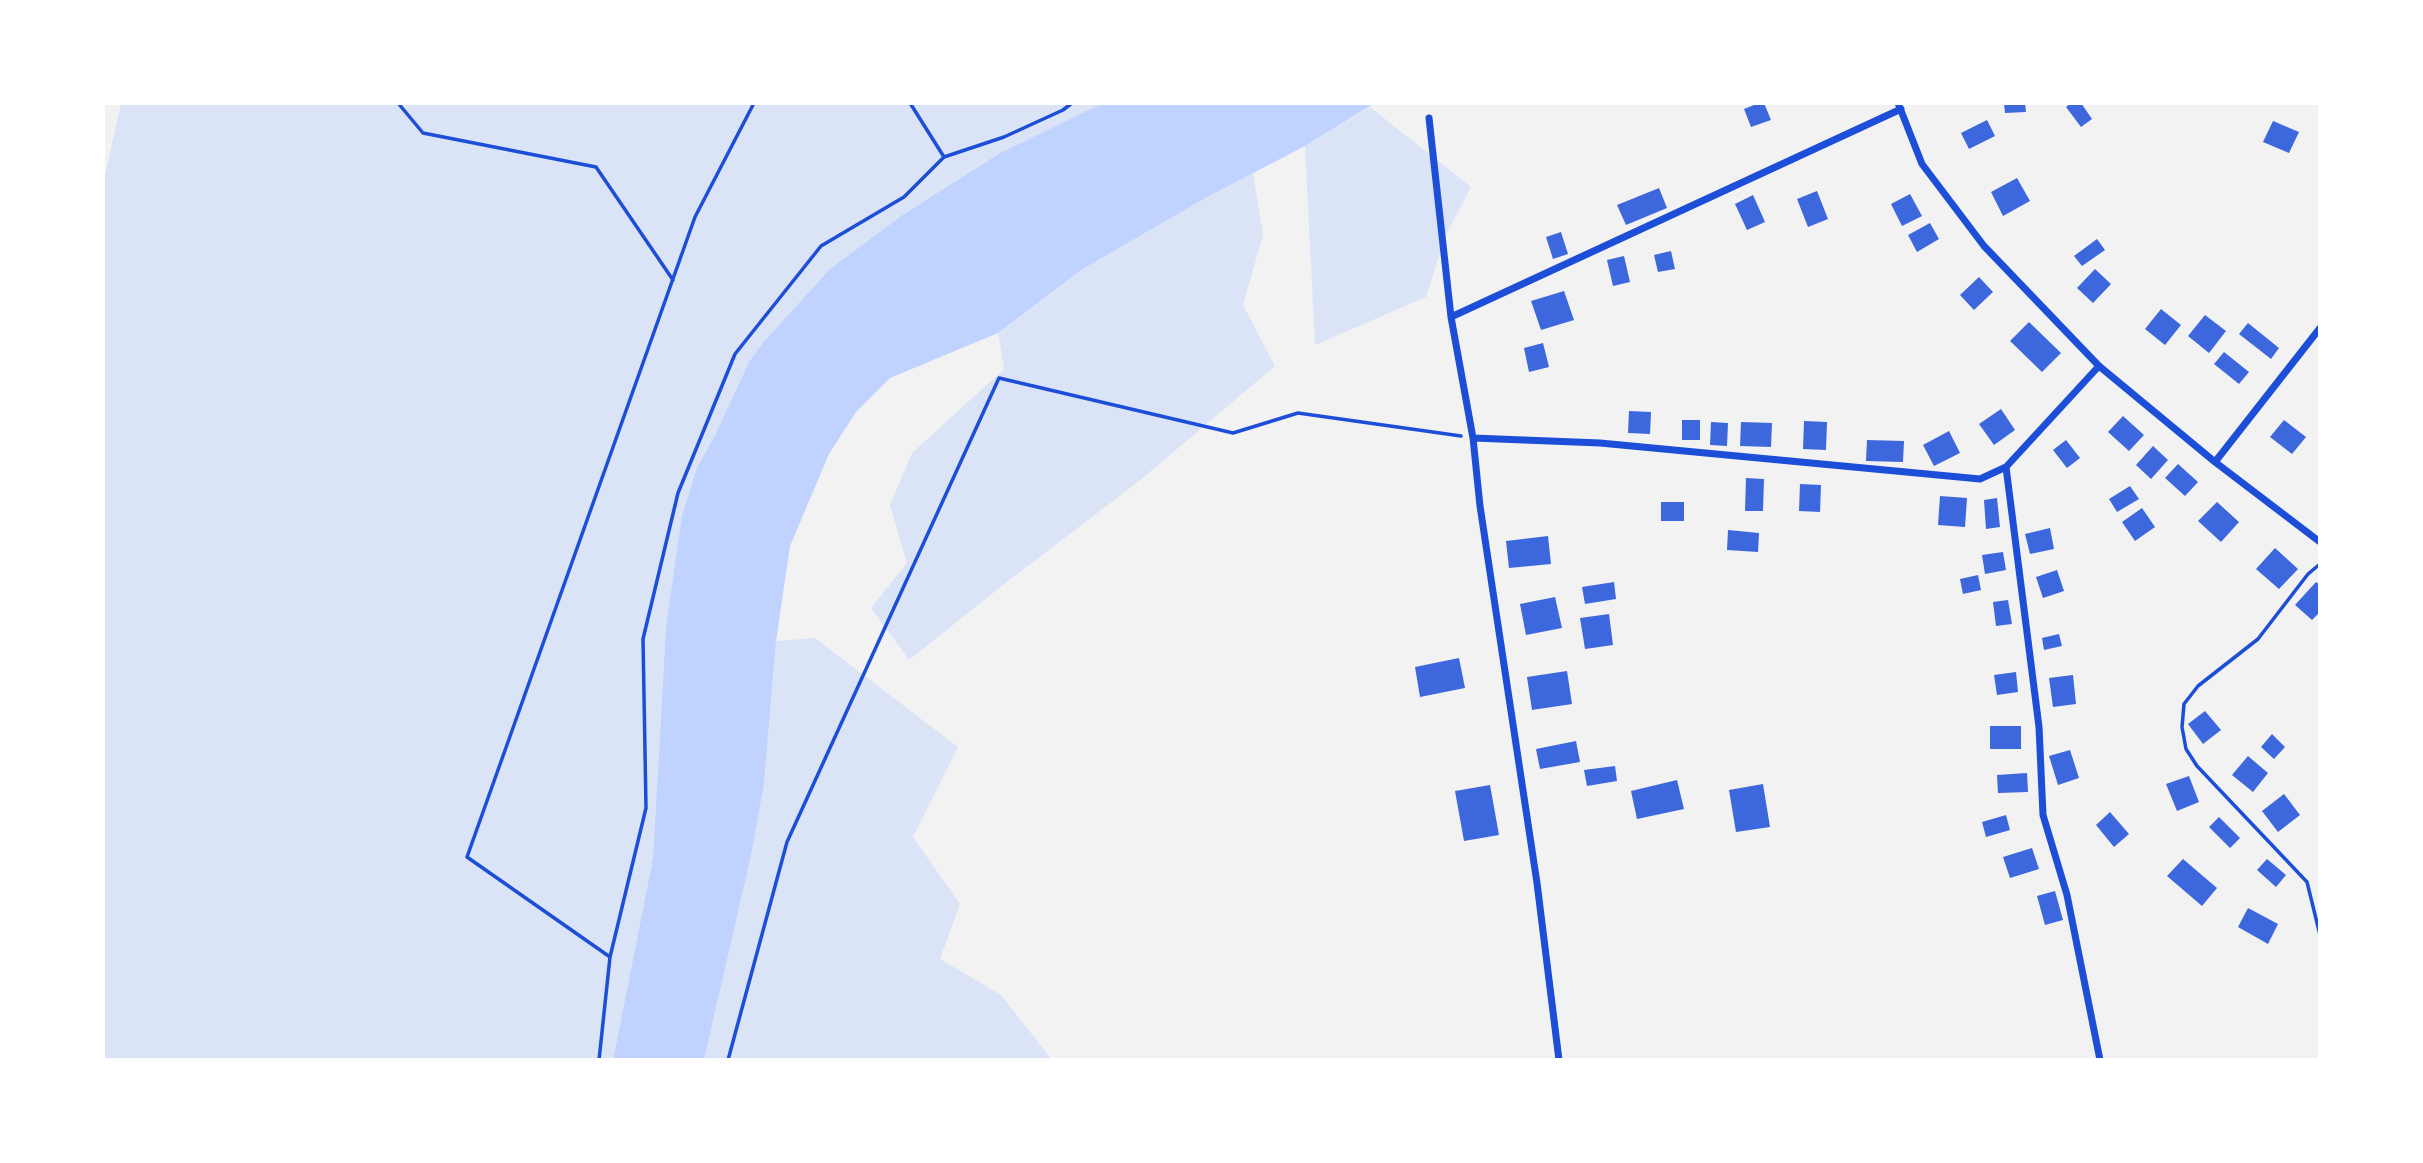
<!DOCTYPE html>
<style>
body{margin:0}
#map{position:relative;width:2423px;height:1163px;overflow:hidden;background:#f2f2f2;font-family:Roboto,sans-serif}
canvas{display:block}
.frame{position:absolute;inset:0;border:105px solid #fff;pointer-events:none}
</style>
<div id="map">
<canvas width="2423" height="1163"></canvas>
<div class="frame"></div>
</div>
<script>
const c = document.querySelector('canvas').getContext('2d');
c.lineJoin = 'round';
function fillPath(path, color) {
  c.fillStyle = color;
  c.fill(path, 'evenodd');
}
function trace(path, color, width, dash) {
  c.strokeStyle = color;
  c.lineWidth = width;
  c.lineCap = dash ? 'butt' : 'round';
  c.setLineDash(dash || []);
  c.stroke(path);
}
const green = new Path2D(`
 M121,103h982l-103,50 -99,63 -71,53 -81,93 -34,73 -18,33 -31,159 -13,231 -40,202h-510v-876z
 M1370,107l101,80 -26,50 -19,60 -111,48 -10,-199z
 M1253,173l10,62 -20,70 32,61 -137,116 -126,96 -103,82 -38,-52 36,-45 -17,-58 22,-52 92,-84 -6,-36 83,-63 128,-74z
 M815,638l143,109 -45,90 47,67 -20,55 61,36 51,65h-348l47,-204 13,-72 12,-143z`);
const water = new Path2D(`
 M1103,103h272l-70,43 -96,50 -128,74 -83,63 -108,45 -34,34 -27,42 -39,92 -14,95 -12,143 -13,72 -47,204h-91l40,-202 13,-231 16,-111 15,-48 18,-33 34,-73 13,-18 68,-75 71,-53 99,-63z`);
const building = new Path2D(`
 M1759,103h5l7,17 -20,7 -7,-18z
 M2004,103h21l1,9 -21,1z
 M2071,103h10l11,16 -11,8 -15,-20z
 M1987,120l8,16 -26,13 -8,-16z
 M2273,121l26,11 -10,21 -26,-11z
 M2017,178l13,23 -27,15 -12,-24z
 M1659,188l8,20 -41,17 -9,-20z
 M1817,191l11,28 -20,8 -11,-28z
 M1910,194l12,22 -20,10 -11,-22z
 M1753,195l12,27 -18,8 -12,-26z
 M1930,223l9,16 -22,13 -9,-17z
 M1561,232l7,22 -15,5 -7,-22z
 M2097,239l8,11 -23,16 -8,-10z
 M1671,251l4,18 -17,3 -4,-17z
 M1624,256l6,26 -17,4 -6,-26z
 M2095,269l16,15 -18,19 -16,-15z
 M1979,277l14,15 -19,18 -14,-15z
 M1564,291l10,29 -33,10 -10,-29z
 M2161,309l20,16 -16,20 -20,-16z
 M2205,315l21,16 -17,22 -21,-17z
 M2029,322l32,31 -19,19 -32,-31z
 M2248,323l31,25 -8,11 -32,-25z
 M1543,343l6,24 -20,5 -5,-24z
 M2224,352l25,20 -10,12 -25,-20z
 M2001,409l14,21 -21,15 -15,-21z
 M1629,411l22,1 -1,22 -22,-1z
 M2123,416l21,19 -15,16 -21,-19z
 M1682,420h18v20h-18z
 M2284,420l22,17 -14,17 -22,-17z
 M1804,421l23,1 -1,28 -23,-1z
 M1711,422l17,1 -1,23 -17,-1z
 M1741,422l31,1 -1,24 -31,-1z
 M1949,431l11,22 -26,13 -11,-21z
 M1867,440l37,1 -1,21 -37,-1z
 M2066,440l14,18 -13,10 -14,-18z
 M2153,446l15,14 -17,19 -15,-14z
 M2178,464l20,18 -13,14 -20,-18z
 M1746,478l18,1 -1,32h-18z
 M1800,484l21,1 -1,27 -21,-1z
 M2130,486l9,13 -22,13 -8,-13z
 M1940,496l27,2 -2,29 -27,-2z
 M1997,498l3,29 -14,2 -2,-29z
 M1661,502h23v19h-23z
 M2217,502l22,20 -18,20 -23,-21z
 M2142,508l13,19 -20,14 -13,-19z
 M2050,528l4,21 -24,5 -5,-20z
 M1728,530l31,3 -1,19 -31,-2z
 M1548,536l3,28 -42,4 -3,-27z
 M2275,548l23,21 -19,20 -23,-20z
 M2003,552l3,18 -21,4 -3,-19z
 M2057,570l7,21 -21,7 -7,-21z
 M1978,575l3,15 -18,4 -3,-15z
 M1614,582l2,17 -31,5 -3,-17z
 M2316,582l4,3v27l-8,8 -17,-15z
 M1555,597l7,31 -36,7 -6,-31z
 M2008,600l4,24 -16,2 -3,-24z
 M1609,614l4,31 -28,4 -5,-31z
 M2059,634l3,12 -18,4 -2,-12z
 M1459,658l6,30 -45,9 -5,-30z
 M1567,671l5,33 -40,6 -5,-33z
 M2016,672l2,20 -21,3 -3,-20z
 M2073,675l3,29 -23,3 -4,-29z
 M2205,711l16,19 -18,14 -15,-20z
 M1990,726h31v23h-31z
 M2272,734l13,13 -11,12 -13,-12z
 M1576,741l4,21 -40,7 -4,-20z
 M2070,750l9,28 -21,7 -9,-29z
 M2248,756l20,17 -15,19 -21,-17z
 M1615,766l2,15 -30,5 -3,-16z
 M2027,773l1,19 -30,1 -1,-18z
 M2189,776l10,26 -22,9 -11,-27z
 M1677,780l7,29 -47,10 -6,-28z
 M1763,784l7,43 -34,5 -7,-42z
 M1490,785l9,50 -35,6 -9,-50z
 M2284,794l16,21 -22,17 -16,-21z
 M2110,812l19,22 -15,13 -18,-22z
 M2006,815l4,15 -24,7 -4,-15z
 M2219,817l21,21 -10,10 -21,-21z
 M2032,848l7,21 -29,9 -7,-21z
 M2183,859l34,29 -15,18 -35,-30z
 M2267,859l19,16 -10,12 -19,-17z
 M2055,891l8,29 -18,5 -8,-29z
 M2248,908l30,16 -10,20 -30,-17z`);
const path = new Path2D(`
 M398,103l25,30 173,34 77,113
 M910,103l34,54
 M2320,564l-12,10 -50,65 -60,47 -14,18 -2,23 4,22 11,17 110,116 13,53
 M610,957l-143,-100 228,-640 59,-114
 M599,1060l11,-103 36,-149 -3,-169 35,-146 57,-139 86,-108 83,-49 40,-40 60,-20 59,-27 9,-7
 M728,1060l59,-218 212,-464 234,55 65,-20 163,23`);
const minor = new Path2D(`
 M1898,103l24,61 62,82 115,120 116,96 105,80
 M1429,118l22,199 22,121 7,68 57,377 22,177
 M1451,317l450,-208
 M1473,438l127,5 380,36 26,-12 93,-101
 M2215,462l105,-134
 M2006,467l33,260 4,88 24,80 33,165`);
fillPath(green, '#dbe4f7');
fillPath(water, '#bfd3fe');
fillPath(building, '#3d67dc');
trace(path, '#1d4ed8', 3.5);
trace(minor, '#1d4ed8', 7);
</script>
